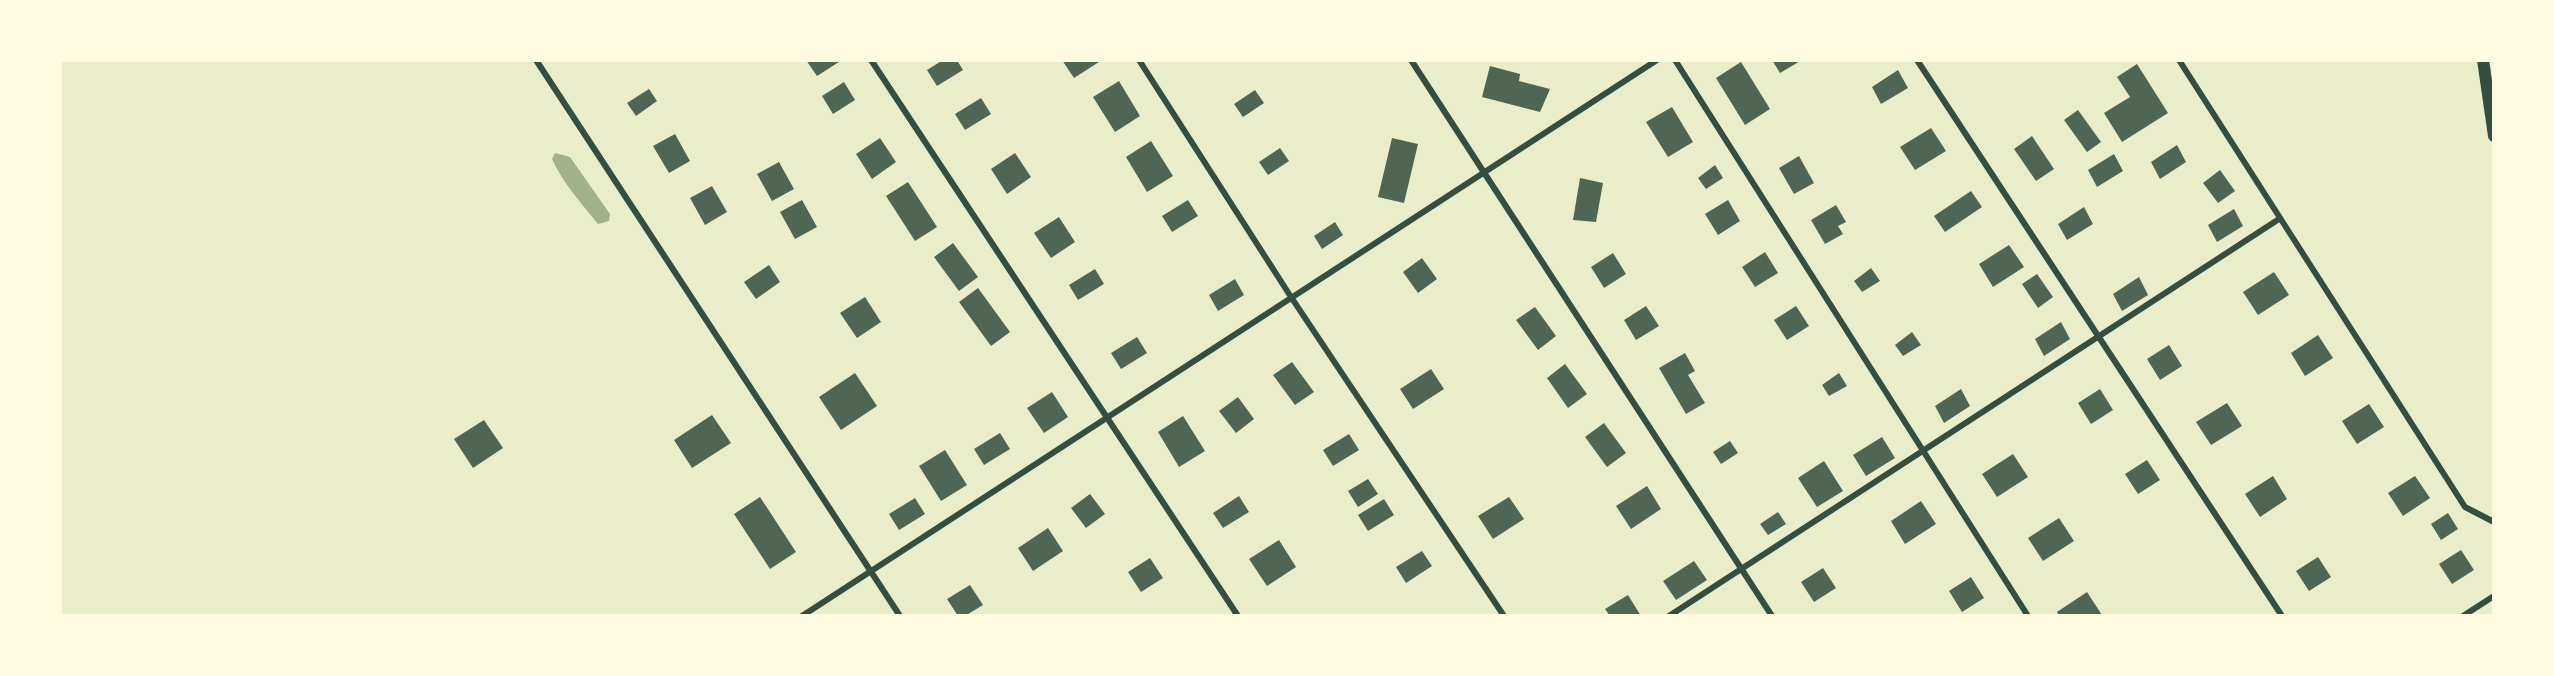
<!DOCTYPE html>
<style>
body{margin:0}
#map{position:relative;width:2554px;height:676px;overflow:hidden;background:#e9edc9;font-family:Commissioner,sans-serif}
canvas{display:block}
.frame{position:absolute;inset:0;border:62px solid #fefae0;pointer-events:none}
</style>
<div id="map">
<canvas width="2554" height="676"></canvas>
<div class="frame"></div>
</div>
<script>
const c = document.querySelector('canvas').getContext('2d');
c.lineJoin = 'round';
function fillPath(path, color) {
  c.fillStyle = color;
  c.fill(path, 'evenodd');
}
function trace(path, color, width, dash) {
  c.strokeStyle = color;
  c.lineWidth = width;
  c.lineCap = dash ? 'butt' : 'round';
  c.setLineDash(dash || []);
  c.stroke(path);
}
const water = new Path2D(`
 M555,153l15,4 40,57 -1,7 -11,3c-16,-20 -36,-42 -46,-65z`);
const building = new Path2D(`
 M806,60h31l2,2 -22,14z
 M943,60h14l6,10 -26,16 -10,-16z
 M1062,60h35l2,2 -25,16z
 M1772,60h30l-22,13z
 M1741,62l29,47 -25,16 -29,-47z
 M2137,64l31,49 -46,29 -18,-29 26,-16 -13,-20z
 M1490,66l30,8 -1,7 31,8 -10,23 -58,-15z
 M1898,70l10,18 -27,16 -9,-17z
 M1119,81l21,35 -25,16 -22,-35z
 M844,82l11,18 -22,14 -11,-18z
 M649,89l8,12 -21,15 -9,-13z
 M1255,90l9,13 -21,14 -9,-13z
 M981,98l10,16 -26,16 -10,-16z
 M1672,107l21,35 -25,15 -22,-35z
 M2078,110l23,32 -14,10 -23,-32z
 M1931,128l15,23 -31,19 -15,-23z
 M675,134l15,27 -21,12 -16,-27z
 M2032,136l22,33 -18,12 -22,-32z
 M880,138l16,24 -24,17 -16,-25z
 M1392,138l26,6 -14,59 -26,-6z
 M1151,141l22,35 -26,16 -21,-35z
 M2177,145l9,17 -26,17 -9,-17z
 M1280,148l9,13 -21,14 -9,-13z
 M1015,153l16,24 -24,17 -16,-25z
 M2114,154l9,17 -26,16 -9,-17z
 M1799,156l15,27 -20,11 -15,-26z
 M779,162l15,27 -22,12 -15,-27z
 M1715,165l8,13 -17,11 -8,-11z
 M2220,170l15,21 -17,12 -15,-20z
 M1580,178l23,5 -7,39 -23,-2z
 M908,182l29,45 -22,14 -29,-45z
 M712,186l15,26 -22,13 -15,-27z
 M1971,191l11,16 -37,25 -11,-16z
 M802,200l15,27 -22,12 -15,-27z
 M1188,200l10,16 -26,16 -10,-16z
 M1728,200l12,21 -22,14 -13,-21z
 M1836,205l10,17 -8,4 5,8 -18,10 -14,-24z
 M2084,207l9,17 -26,16 -9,-16z
 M2234,209l9,17 -26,16 -9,-17z
 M1059,217l16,25 -24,16 -17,-25z
 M1335,222l8,13 -21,14 -8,-13z
 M953,243l25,34 -19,14 -25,-34z
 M2009,245l15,22 -31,20 -14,-23z
 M1765,252l13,21 -23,14 -13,-20z
 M1613,253l13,21 -22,14 -13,-21z
 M1422,258l15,21 -19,14 -15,-21z
 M769,265l11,17 -24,17 -12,-17z
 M1871,268l9,13 -18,11 -8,-11z
 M1095,269l9,15 -26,16 -9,-15z
 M2274,272l15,23 -31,20 -15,-23z
 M2037,274l16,23 -15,11 -16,-24z
 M2139,277l9,18 -26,16 -9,-17z
 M1235,279l9,16 -26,16 -9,-16z
 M978,288l32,44 -19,14 -32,-44z
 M865,297l16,25 -24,16 -17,-25z
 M1646,306l13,20 -23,14 -12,-20z
 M1796,306l13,20 -22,14 -13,-20z
 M1535,307l21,29 -18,14 -22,-30z
 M2061,322l9,17 -26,17 -9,-17z
 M1912,332l9,13 -18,11 -8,-11z
 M2318,335l15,23 -28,18 -14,-23z
 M1137,337l10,16 -26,16 -10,-16z
 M2169,345l13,21 -22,14 -13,-21z
 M1685,353l10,18 -7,4 17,28 -19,11 -27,-46z
 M1292,362l22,30 -19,13 -22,-30z
 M1565,364l22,30 -19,14 -21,-30z
 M1431,369l13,20 -31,20 -13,-20z
 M855,373l22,33 -36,24 -22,-33z
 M1839,373l8,13 -18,10 -7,-11z
 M1961,389l9,17 -26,17 -9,-17z
 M2100,389l13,21 -22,14 -13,-21z
 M1052,392l16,25 -24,16 -17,-25z
 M1238,397l16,22 -18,14 -17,-22z
 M2227,403l15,23 -31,19 -15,-23z
 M2369,404l15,23 -27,17 -15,-23z
 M712,415l19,28 -39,25 -18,-28z
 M1183,416l22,35 -26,16 -21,-35z
 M484,420l19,28 -30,20 -19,-29z
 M1604,423l22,30 -19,14 -22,-30z
 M1000,433l10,16 -26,16 -10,-16z
 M1349,434l10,16 -26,16 -10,-16z
 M1882,437l13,21 -29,18 -13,-21z
 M1730,441l8,12 -17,11 -8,-12z
 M945,450l22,35 -26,16 -22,-35z
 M2013,454l15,23 -31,20 -15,-23z
 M2147,460l13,20 -22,14 -13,-20z
 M1824,461l19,30 -26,16 -19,-29z
 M2273,476l14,23 -27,18 -15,-23z
 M2415,476l15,22 -27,18 -15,-23z
 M1368,479l10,15 -20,13 -10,-16z
 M1647,486l14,23 -30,20 -15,-23z
 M1090,494l15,20 -19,14 -15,-20z
 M1239,496l10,16 -26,16 -10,-15z
 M760,497l36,55 -26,17 -36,-55z
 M1509,497l15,22 -31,20 -15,-23z
 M915,498l10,16 -26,16 -10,-16z
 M1384,499l10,16 -26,16 -10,-16z
 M1921,501l15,23 -31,20 -14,-23z
 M1778,512l8,12 -18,11 -8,-11z
 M2448,513l10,16 -17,11 -10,-16z
 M2059,518l15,23 -31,20 -15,-23z
 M1048,528l15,23 -30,20 -15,-23z
 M1279,540l17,27 -29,19 -18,-27z
 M2461,550l13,20 -22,14 -13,-20z
 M1422,551l10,15 -26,17 -10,-16z
 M2318,557l13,20 -22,14 -13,-20z
 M1150,558l13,20 -22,14 -13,-20z
 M1694,561l13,19 -31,20 -13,-19z
 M1823,568l13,20 -22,14 -13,-20z
 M1971,577l13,21 -22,14 -13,-21z
 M970,585l13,20 -18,11h-7l-11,-17z
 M2087,592l15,23 -43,1 -2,-4z
 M1628,595l13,21h-31l-5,-7z`);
const minor = new Path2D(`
 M536,60l364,556
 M871,60l367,556
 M1139,60l152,237 213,319
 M1411,60l361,556
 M1675,60l353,556
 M1917,60l365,556
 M2179,60l286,447 29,15
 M802,616l855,-556
 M1669,616l610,-397
 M2463,616l31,-20`);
const secondary = new Path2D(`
 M2483,60l11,76`);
fillPath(water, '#a3b18a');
fillPath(building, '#4f6655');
trace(minor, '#344e41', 6);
trace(secondary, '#344e41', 12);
</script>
